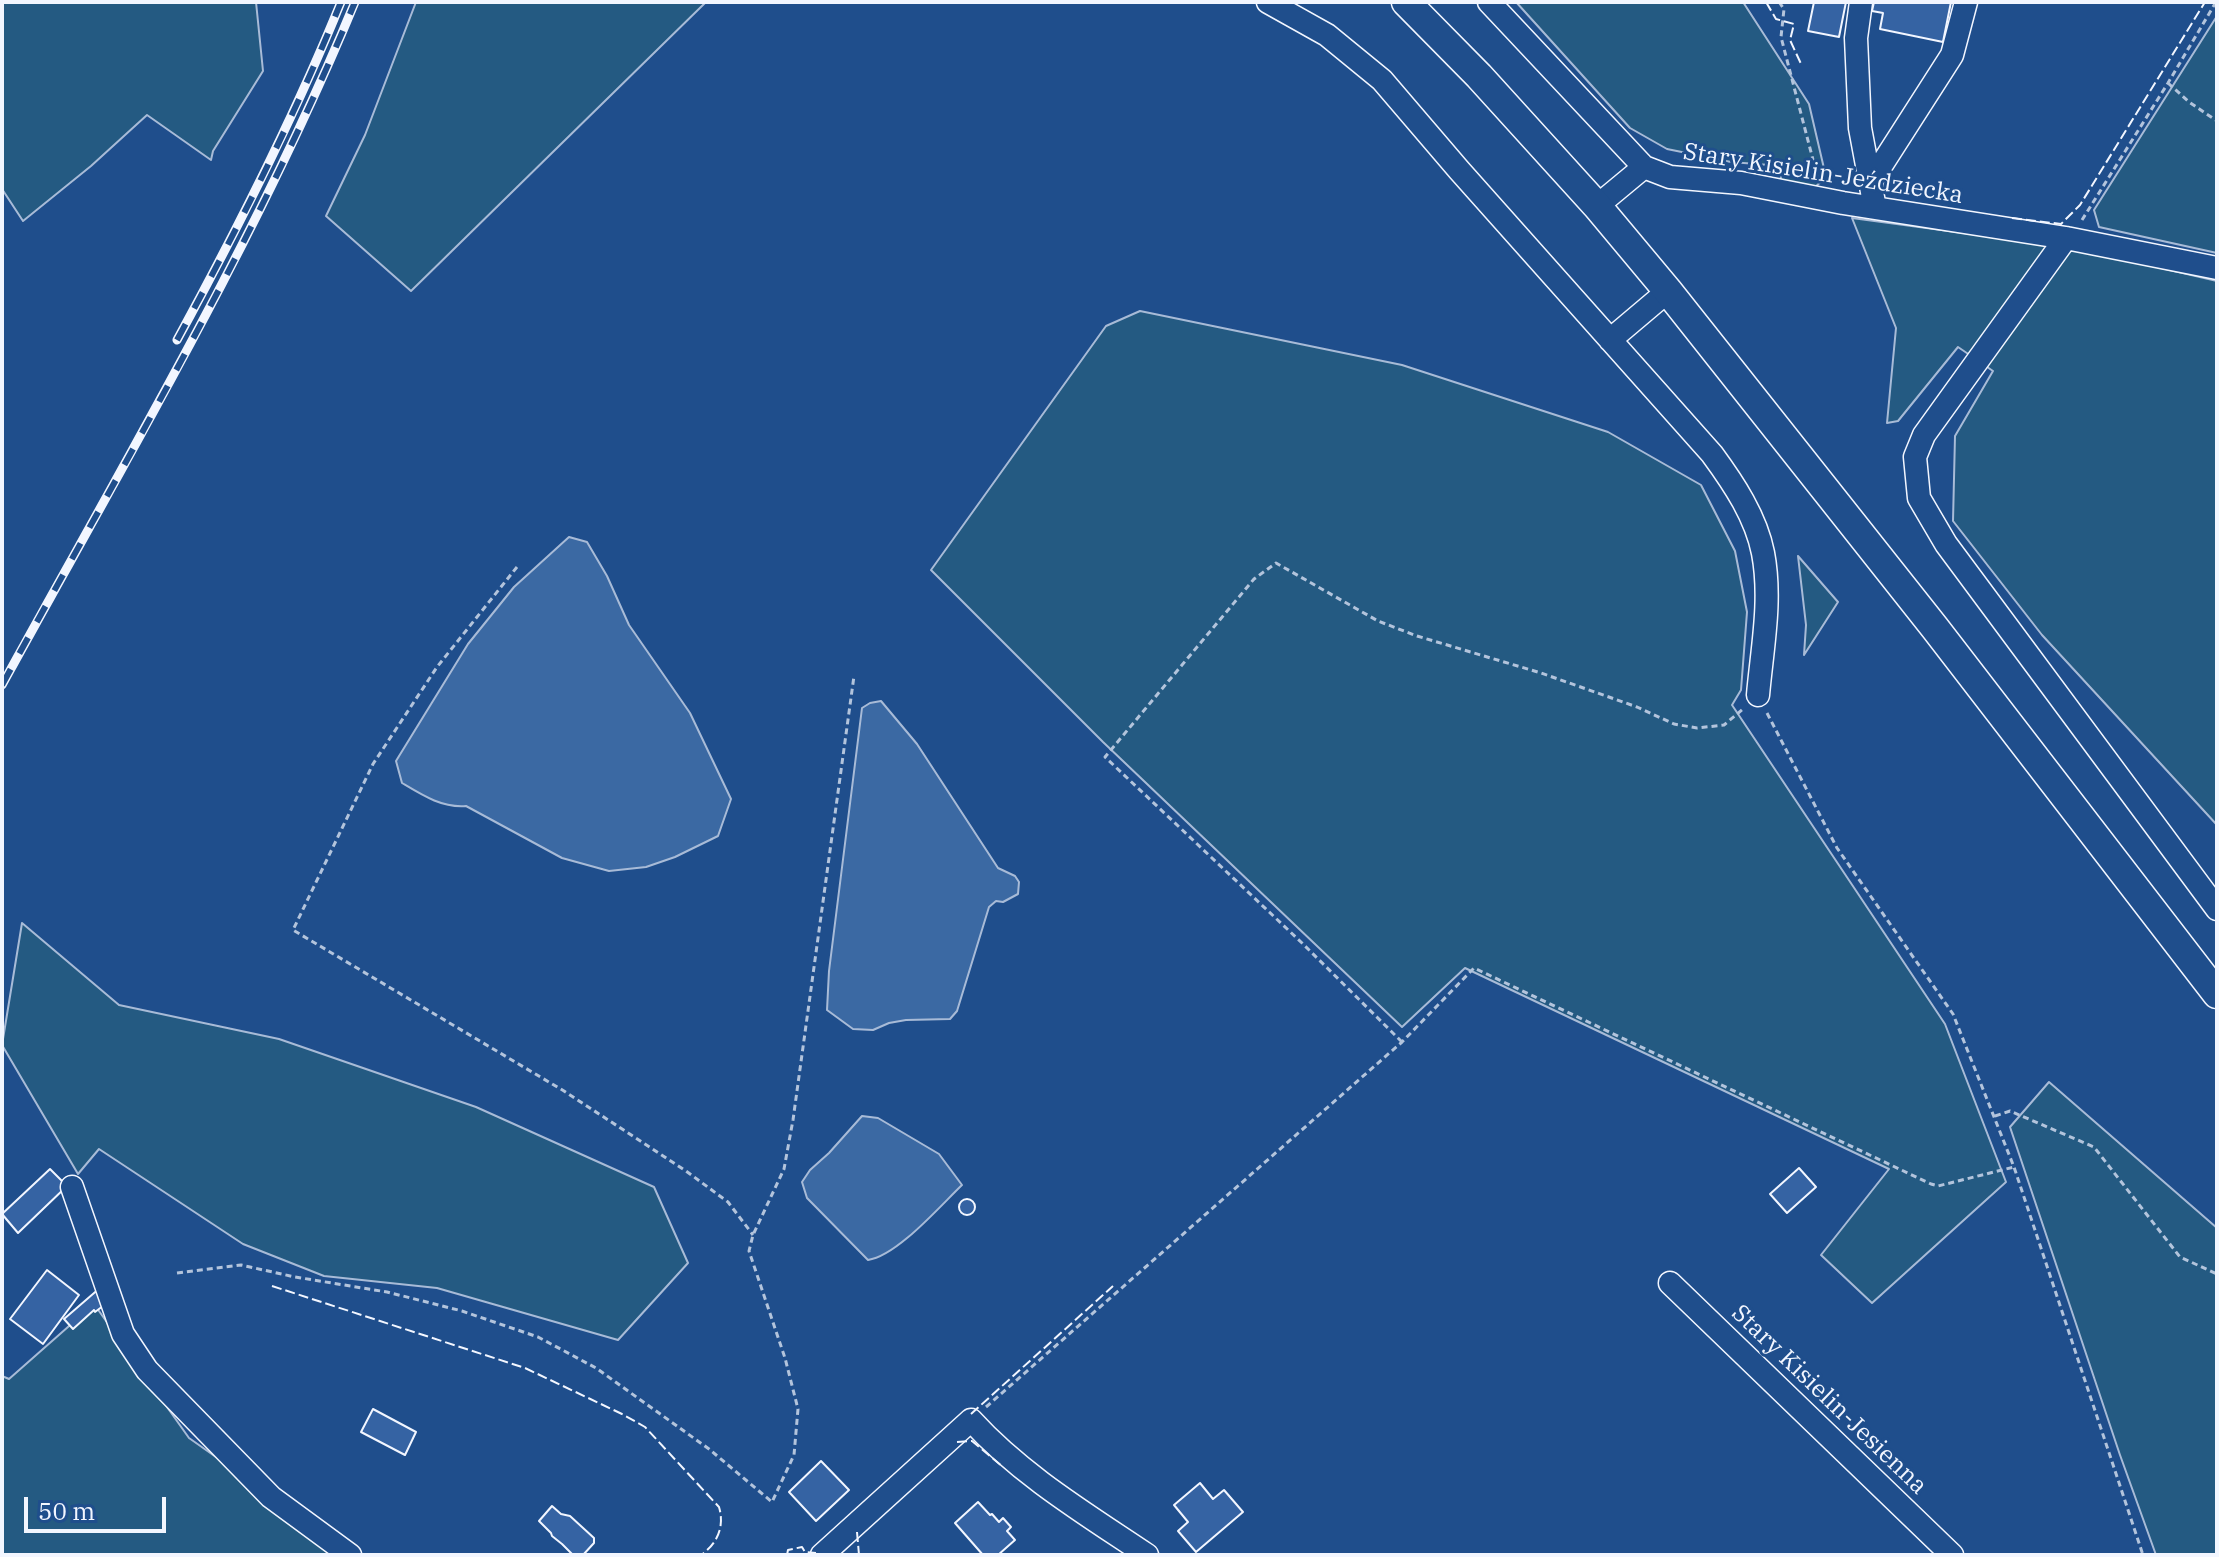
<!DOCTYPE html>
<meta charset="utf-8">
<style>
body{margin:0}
#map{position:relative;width:2219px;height:1557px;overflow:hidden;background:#1f4e8c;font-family:"IBM Plex Serif",serif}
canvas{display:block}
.frame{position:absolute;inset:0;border:4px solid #f2f6ff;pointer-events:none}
.scale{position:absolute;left:24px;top:1497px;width:142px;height:36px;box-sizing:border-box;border:4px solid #f2f6ff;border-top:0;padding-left:10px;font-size:24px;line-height:28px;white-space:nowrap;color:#f2f6ff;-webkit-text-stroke:6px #1f4e8c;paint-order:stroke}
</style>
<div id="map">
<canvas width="2219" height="1557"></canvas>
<div class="frame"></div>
<div class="scale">50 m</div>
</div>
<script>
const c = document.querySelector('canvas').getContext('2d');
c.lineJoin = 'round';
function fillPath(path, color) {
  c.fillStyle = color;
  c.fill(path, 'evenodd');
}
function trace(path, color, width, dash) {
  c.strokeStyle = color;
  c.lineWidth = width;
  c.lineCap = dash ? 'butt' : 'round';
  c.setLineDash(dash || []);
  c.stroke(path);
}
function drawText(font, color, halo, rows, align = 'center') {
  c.font = font + ' "IBM Plex Serif",serif';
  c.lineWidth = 6;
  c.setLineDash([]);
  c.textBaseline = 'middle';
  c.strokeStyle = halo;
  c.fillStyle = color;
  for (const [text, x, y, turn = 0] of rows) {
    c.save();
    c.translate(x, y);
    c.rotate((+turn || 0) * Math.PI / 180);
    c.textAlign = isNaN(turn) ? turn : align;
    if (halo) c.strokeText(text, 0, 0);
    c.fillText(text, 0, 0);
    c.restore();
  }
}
const green = new Path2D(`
 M2,2h254l7,69 -50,80 -2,9 -64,-45 -56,51 -68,55 -21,-32z
 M416,2h290l-295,289 -85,-75 39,-81z
 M1516,2h227l66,102 17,73 -14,13 -32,-5 2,-19 -51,-4 -64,-13 -37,-21z
 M2217,16v237l-118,-26 -5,-17z
 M1852,218l223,30 142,33v544l-175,-190 -89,-114 2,-85 38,-65 -35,-24 -60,74 -11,2 9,-95z
 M1140,311l262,54 206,67 93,53 34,66 12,61 -6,78 -9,15 213,319 61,158 -134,121 -51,-48 68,-86 -424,-201 -63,59 -299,-285 -172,-172 175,-244z
 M1798,556l40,46 -34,53 2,-30z
 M22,923l97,82 160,34 197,68 178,80 34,76 -70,77 -181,-52 -113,-12 -81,-32 -144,-95 -21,25 -76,-129z
 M2049,1082l168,146v327h-61l-36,-100 -110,-328z
 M94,1304l95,134 166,117h-353v-179l7,3z`);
const water = new Path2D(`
 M569,537l18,5 20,34 22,49 61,88 41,86 -13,37 -43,21 -29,10 -37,4 -47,-13 -96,-52c-24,2 -44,-11 -64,-23l-6,-22 72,-117 46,-57z
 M881,701l36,43 81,124 17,8 4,6 -1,12 -15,8 -7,-1 -7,6 -32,104 -7,8 -44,1 -17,3 -16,7 -20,-1 -26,-19 2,-39 33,-263 8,-5z
 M862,1116l16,2 61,36 23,31c-22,21 -65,71 -94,75l-61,-62 -5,-16 8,-12 19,-17z`);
const building = new Path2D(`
 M1814,2h32l-7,35 -31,-6z
 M1874,2h77l-8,40 -63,-13 3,-16 -11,-2z
 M1799,1168l17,19 -29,26 -17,-19z
 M50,1169l17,17 -49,47 -16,-19z
 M959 1207a8 8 0 1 1 16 0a8 8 0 1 1-16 0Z
 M47,1270l32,25 -36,49 -33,-25z
 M101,1287l6,16 -12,9 -1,-2 -21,19 -9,-10z
 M373,1409l43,23 -11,23 -44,-23z
 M821,1461l28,29 -33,31 -27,-29z
 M1200,1483l13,16 11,-9 19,22 -47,40 -18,-21 10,-9 -14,-17z
 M978,1502l12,13 2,-1 7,8 4,-4 8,9 -4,4 8,9 -17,15h-15l-28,-32z
 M552,1506l9,8 9,2 24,22v5l-11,12h-10l-11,-11 -10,-8 -1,-3 -12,-12z`);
const path = new Path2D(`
 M1779,2l5,7 -3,28 37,142
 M2168,83l21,19 28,19
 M2082,220l86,-137 48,-81
 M517,567l-80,100 -64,97 -80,166 271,161 122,80 42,31 25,33
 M1767,713l70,135 116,166 61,153 129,388
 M1402,1042l-100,-99 -197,-186 149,-178 22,-16 102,58 39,15 124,37 96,34 37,17 23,4 27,-3 19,-16
 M1995,1116l15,-5 84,36 86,110 37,17
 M177,1273l64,-8 54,12 92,15 75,19 76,26 58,31 113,81 63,53 22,-47 4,-46 -13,-51 -36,-107 4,-16 31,-66 9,-49 61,-444
 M986,1407l416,-365 72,-74 457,216 7,2 76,-19`);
const minor = new Path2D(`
 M1268,2l59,33 55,45 77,90 253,284c22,30 44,63 51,99 9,47 -1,96 -5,142
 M1489,2l155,165 26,10 71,6 102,20 223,35 151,30
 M1861,2l-5,36 4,90 15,80
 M1870,183l82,-128 14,-53
 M1597,206l47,-39
 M2066,238l-142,197 -9,22 4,41 27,46 271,365
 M1610,340l58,-49
 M72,1187l51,147 24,36 124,127 79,58
 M1670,1283l282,272
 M822,1555l149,-135c50,55 115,94 176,135`);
const major = new Path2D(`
 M1406,2l73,74 118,130 71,85 267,337 282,366`);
const rail = new Path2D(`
 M177,340c60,-110 117,-222 164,-338
 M2,685c123,-224 255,-446 353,-683`);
const fence = new Path2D(`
 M1766,2l10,17 18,5 -4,16 12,26
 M2012,218l49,6 19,-19 125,-203
 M272,1286l253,82 97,46 23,13 74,80c6,20 -2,37 -18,48
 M971,1414l142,-128
 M957,1442l15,-1 31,26
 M857,1532l2,23
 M787,1555l1,-5 14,-3 3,5 11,1`);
const streetNames = [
 ["Stary Kisielin-Jeździecka",1823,174,9],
 ["Stary Kisielin-Jesienna",1829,1400,44]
];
fillPath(green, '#245a82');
trace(green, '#a8bbd7', 2);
fillPath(water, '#3b69a3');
trace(water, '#a8bbd7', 2);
fillPath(building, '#3563a3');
trace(building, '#f2f6ff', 2);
trace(minor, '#f2f6ff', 25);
trace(major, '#f2f6ff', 31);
trace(path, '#b3c4dc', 3, [6, 4]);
trace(minor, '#1f4e8c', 22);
trace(major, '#1f4e8c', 28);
trace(rail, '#f2f6ff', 9);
trace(rail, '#1f4e8c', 6, [18]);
trace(fence, '#f2f6ff', 2, [10, 4]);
drawText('24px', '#f2f6ff', '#1f4e8c', streetNames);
</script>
